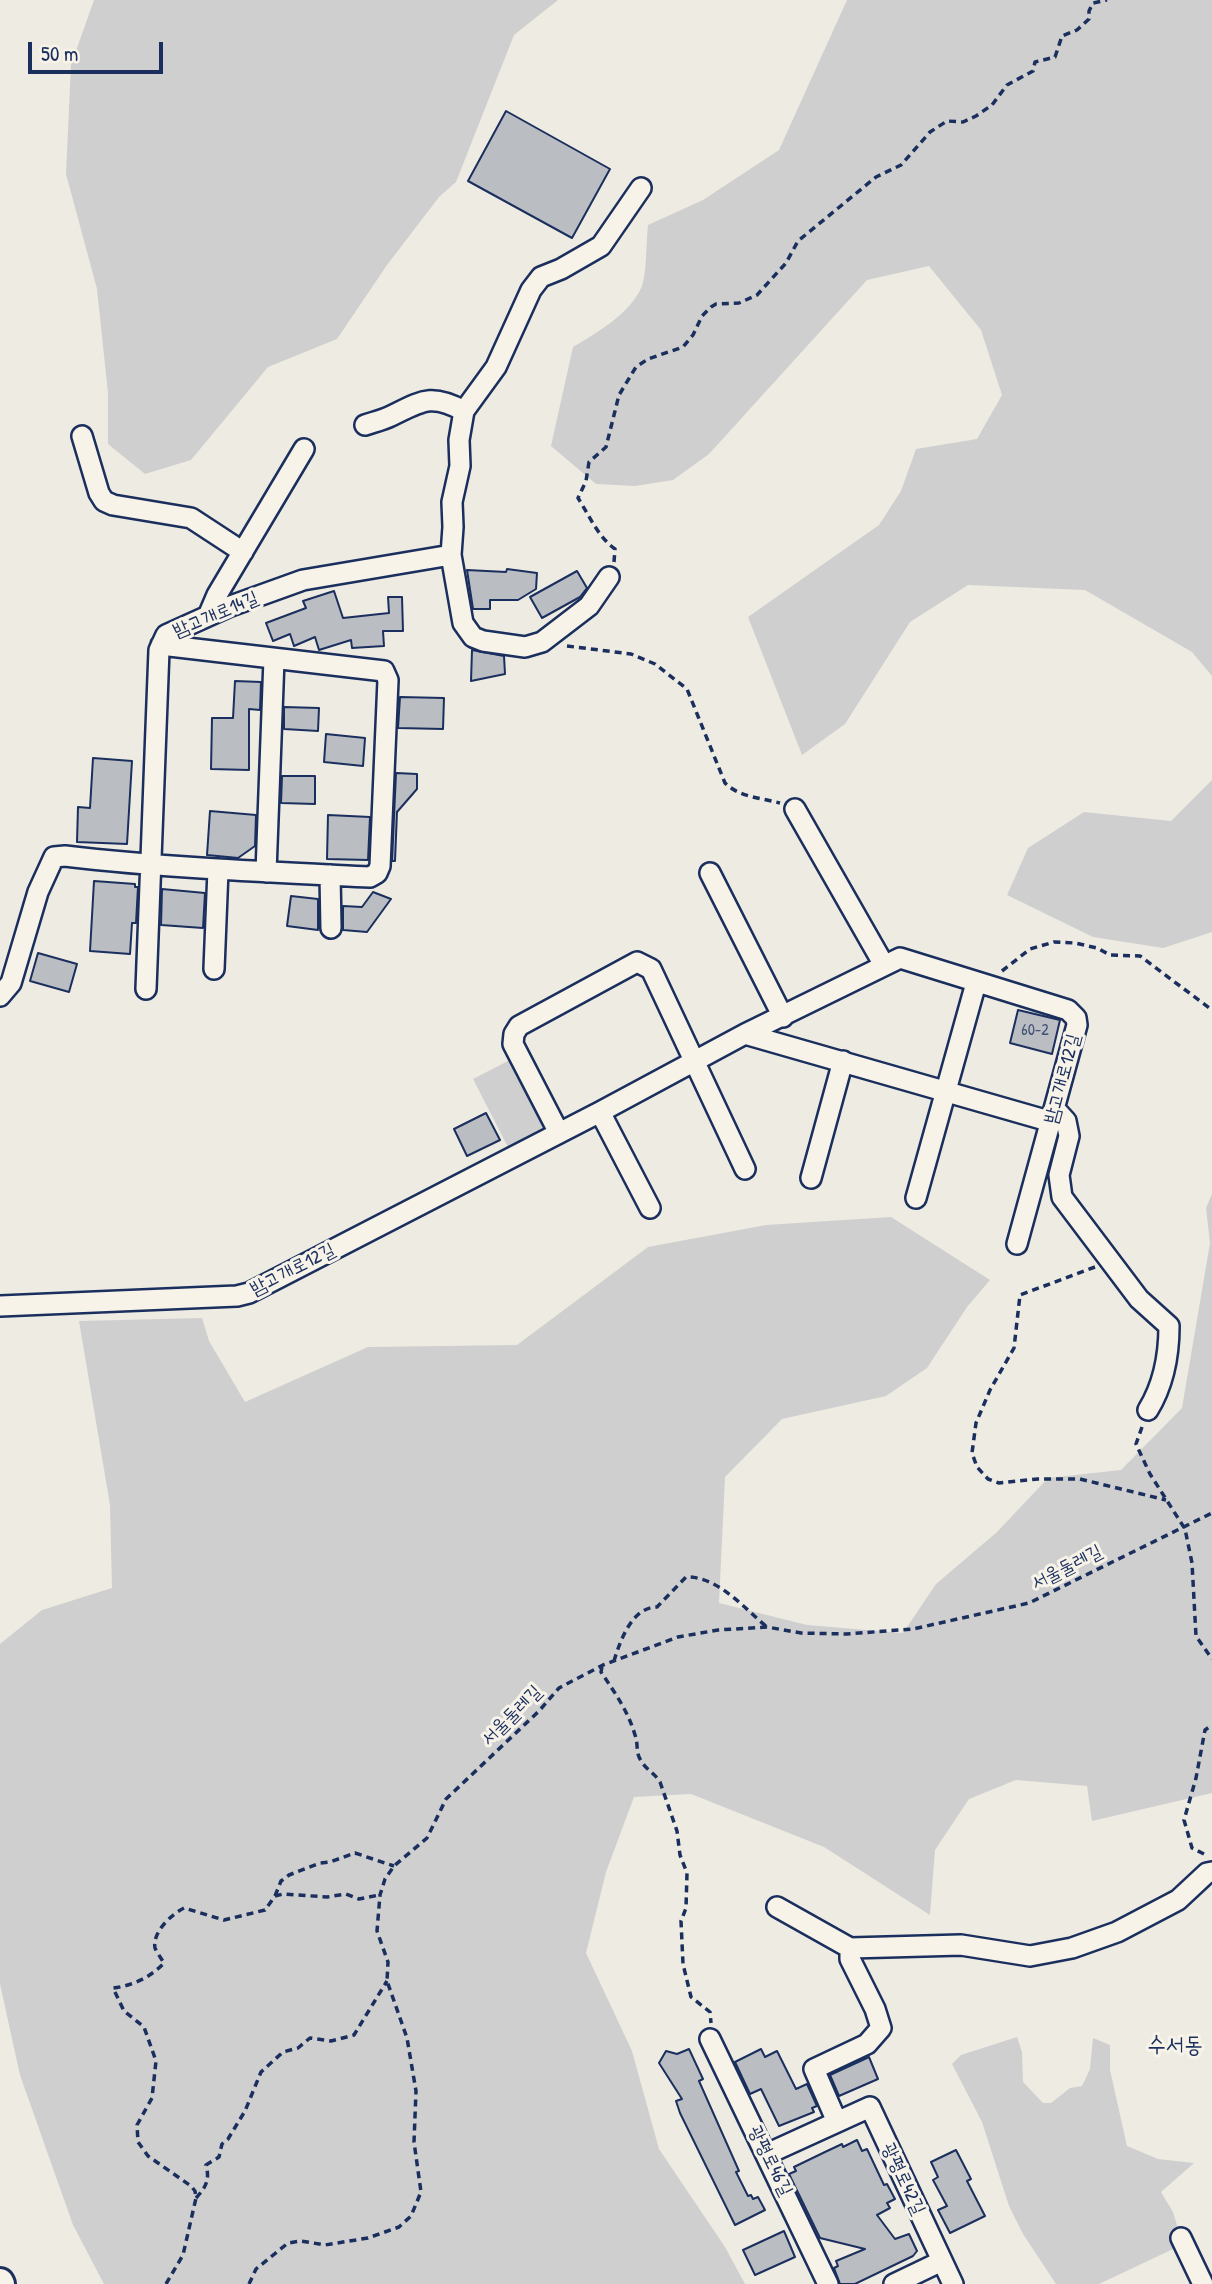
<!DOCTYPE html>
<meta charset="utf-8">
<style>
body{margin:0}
#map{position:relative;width:1212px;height:2284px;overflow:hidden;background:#eeebe2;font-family:"Patrick Hand",sans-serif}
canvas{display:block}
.scale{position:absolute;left:28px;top:42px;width:135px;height:32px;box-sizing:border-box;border:4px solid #1b2f5e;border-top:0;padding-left:9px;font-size:21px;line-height:24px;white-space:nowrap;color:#1b2f5e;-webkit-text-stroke:5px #f7f3e8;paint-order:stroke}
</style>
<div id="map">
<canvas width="1212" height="2284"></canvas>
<div class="scale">50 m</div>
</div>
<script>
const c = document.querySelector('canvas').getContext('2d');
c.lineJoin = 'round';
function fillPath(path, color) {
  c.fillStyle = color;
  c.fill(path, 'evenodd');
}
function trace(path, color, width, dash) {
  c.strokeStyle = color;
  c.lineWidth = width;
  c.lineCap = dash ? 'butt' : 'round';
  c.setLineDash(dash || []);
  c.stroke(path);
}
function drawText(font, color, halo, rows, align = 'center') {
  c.font = font + ' "Patrick Hand","Poor Story",sans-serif';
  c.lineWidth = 6;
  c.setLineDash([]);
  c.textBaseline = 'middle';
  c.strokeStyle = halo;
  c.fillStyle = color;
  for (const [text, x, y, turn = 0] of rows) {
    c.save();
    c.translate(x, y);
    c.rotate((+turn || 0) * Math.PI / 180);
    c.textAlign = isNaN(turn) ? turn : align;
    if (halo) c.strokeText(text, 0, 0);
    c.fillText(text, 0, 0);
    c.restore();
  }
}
const green = new Path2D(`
 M94,0h464l-44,35 -58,147 -17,15 -52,68 -50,74 -69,28 -77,93 -46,14 -37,-30v-51l-11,-104 -31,-115 5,-109z
 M847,0h365v676l-20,-24 -107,-62 -117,-5 -58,37 -65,102 -43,31 -54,-138 131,-92 22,-34 15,-42 61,-10 25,-44 -21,-65 -52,-64 -62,14 -158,174 -36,26 -38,6 -39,-2 -45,-38 22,-99c25,-15 57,-33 69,-61 5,-15 4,-44 6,-61l55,-25 76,-50z
 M1212,780v152l-49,16 -70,-11 -86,-42 21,-47 56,-36 87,9z
 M510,1060l37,73 -37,18 -37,-72z
 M1212,1194v599l-120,28 -5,-35 -71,-6 -47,19 -34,51 -5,65 -106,-68 -133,-53 -57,3 -28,75 -20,81 46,98 27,98 66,98 20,37h-641l-31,-59 -53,-150 -20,-91v-340l42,-34 70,-22 -2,-83 -31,-184 123,-3 7,23 36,61 123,-55 149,-2 131,-98 118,-22 125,-8 99,63 -23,27 -40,61 -41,28 -104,23 -57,58 -6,126 88,22 96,8 33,-49 61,-52 51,-54 73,-8 61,-62 28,-165 -4,-35z
 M1017,2037l5,15 1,30 20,21h8l19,-15 12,-2 8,-17 3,-31 17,7v25l17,76 31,13 36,4 -33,29 12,20 9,30 -9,7 -74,35h-43l-33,-50 -14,-28 -27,-84 -30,-58 9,-9z`);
const building = new Path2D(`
 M506,111l104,58 -38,69 -104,-57z
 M507,569l30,4 -1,16 -18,11h-28v9h-17l-6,-39 39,2z
 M577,571l10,17 -7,9 -38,21 -12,-21z
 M334,591l9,27 46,-5 -1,-16h14l1,34h-20l1,15 -32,2 -1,-8 -32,10 -4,-13 -21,9 -4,-12 -17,7 -7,-18 40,-15 -3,-7z
 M472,650l32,6 1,18 -34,7z
 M235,681l26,1 -1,28 -11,-1v61l-38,-1 1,-51h21z
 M400,697l44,1 -1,31 -45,-1z
 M284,707l35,1 -1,23 -34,-2z
 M326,734l39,4 -2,28 -39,-4z
 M93,758l39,3 -5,83 -50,-2 1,-35 12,1z
 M396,773l21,1v15l-20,23 -2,49h-3z
 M282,776h33v28l-34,-1z
 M210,811l46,4 -1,31 -17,12 -31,-3z
 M328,815l42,2 -2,43 -41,-1z
 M94,881l41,3v3h3l-2,36h-4l-2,31 -40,-3z
 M162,889l43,4 -2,35 -42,-3z
 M373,892l18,7 -24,33 -24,-2v-24l19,1z
 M291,896l27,3v31l-31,-4z
 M38,953l39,11 -8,28 -39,-11z
 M1018,1010l42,10 -8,34 -42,-11z
 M486,1113l14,27 -33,16 -13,-27z
 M689,2049l14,30 -4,2 40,90 -3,1 12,24 3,-1 2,4 5,-2 7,13 -30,15 -55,-112 -4,-12 6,-2 -23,-36 7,-12 11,3z
 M761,2049l4,8 12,-6 19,38 11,-5 10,22 -5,2 2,4 -35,14 -18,-37 -11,5 -15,-32z
 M869,2057l9,22 -39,17 -9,-21z
 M857,2140l5,11 5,-2 17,36 3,-1 8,15 -8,4 3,5 -13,7 18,24 14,-5 8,17 -4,5 -58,28h-15l-6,-16 4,-2 -2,-5 29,-12 -45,-11 -31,-64 7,-3 -2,-4 31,-15 17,-8 1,3z
 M956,2150l15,29 -4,2 18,35 -35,17 -12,-23 9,-4 -14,-26 5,-3 -7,-15z
 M784,2231l11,26 -40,18 -12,-25z`);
const path = new Path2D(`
 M614,562l1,-13c-17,-12 -26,-34 -37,-51l8,-17 3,-19 17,-15 13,-52 17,-28 12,-8 35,-12 10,-12 9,-19 9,-9 5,-3 23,-1 18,-8 29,-32 12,-22 78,-64 25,-12 29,-33 17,-11 16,1 13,-6 16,-11 15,-20 26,-14 2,-9 20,-5 7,-21 15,-6 12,-11v-8l4,-8 14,-3
 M567,646l64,8 24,10 32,25 38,94c14,14 36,15 55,20
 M1002,971l28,-22 24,-7 21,1 22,5 13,7 30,1 72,54
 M1095,1267l-75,28 -6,53 -24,42 -14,33 -4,30 5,14 11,12 11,4 39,-4h42l86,21
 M1142,1427l-6,17 14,30 35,55 7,34 4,73 16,23
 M614,1661c6,-20 18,-54 43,-54l29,-30c32,-1 59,32 81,50
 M602,1667l-1,5c14,21 27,39 34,63 3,7 1,14 4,22 6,13 15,15 21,25l17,49 3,24 7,18 -1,35 -5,13 2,43 8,33 19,15 1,11
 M1204,1854l-12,-6 -8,-28 12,-42 9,-48 7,-5
 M275,1896l6,-15 8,-6 31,-12 10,-1 25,-9 39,13
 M196,2198c10,-11 14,-18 10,-33l13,-8 3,-13 6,-5 17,-28 16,-39 22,-20 15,-4 12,-10 21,3 23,-6 33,-54
 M166,2284l17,-29 13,-57 -1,-7 -4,-5 -43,-30 -10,-14 -1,-17 15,-27 4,-37 -12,-34 -20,-16 -11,-23c19,-2 38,-11 51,-25 -3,-5 -7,-10 -9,-15 -3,-16 17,-34 29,-40l40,12 41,-10 10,-14 8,-2 44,3 19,-3 13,5 20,-4
 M249,2284l7,-15 32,-26 13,-2 24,4 43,-7 31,-11 12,-11 10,-24 -7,-50 2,-51 -9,-53 -20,-57 1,-19 -11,-31 3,-36 5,-16 9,-13 33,-28 19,-39 93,-88 20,-23 44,-23 75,-28 40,-7 49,-3 34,6 45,1 67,-5 116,-26 183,-90`);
const minor = new Path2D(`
 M365,425c9,-3 18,-5 26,-9 31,-15 40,-23 73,-5
 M82,436l17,57 5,8 9,4 78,13 52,34
 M609,577l-20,29 -47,36 -17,5 -42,-6 -10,-4 -10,-14 -12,-68 2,-28 -1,-25 8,-36 -1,-26 5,-29 32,-44 35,-77 10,-13 20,-8 40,-23 40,-58
 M208,616l9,-21 87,-146
 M795,809l89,156
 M266,872l8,-213
 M710,873l73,144
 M330,875l1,53
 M214,969l4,-99
 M146,989l13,-339 7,-15 62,-28 75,-27 148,-25
 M0,996l11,-13 27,-91 16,-35 11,-1c102,12 203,16 305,21l7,-4 3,-7 8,-186 -4,-9 -223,-26
 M745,1034l307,88
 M1055,1109l11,12 3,15 -10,39 3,22 77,102 30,27c0,30 -5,58 -21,84
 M600,1112l50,96
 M559,1133l-46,-89 1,-10 5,-8 118,-64 14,7 94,200
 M811,1178l32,-117
 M916,1198l60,-215
 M0,1306l237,-10 12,-3 351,-181 145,-78 155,-76 168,52 8,8 1,7 -60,219
 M777,1907l73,41 111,-3 69,11 42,-8 45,-16 61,-32 29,-27 5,-1
 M710,2039l118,245
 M837,2122l-23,-53 53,-25 14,-16 -6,-19 -25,-50v-11
 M767,2154l103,-47 83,177
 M1181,2238l22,46
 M894,2284l48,-23`);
const major = new Path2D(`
 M0,2282l1,2`);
const numberNames = [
 ["60-2",1035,1031]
];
const streetNames = [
 ["밤고개로14길",216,615,-23],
 ["밤고개로12길",1063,1079,-75],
 ["밤고개로12길",293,1270,-27],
 ["서울둘레길",1067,1568,-27],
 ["서울둘레길",512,1716,-45],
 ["광평로46길",770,2161,64],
 ["광평로42길",903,2179,65]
];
const quarterNames = [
 ["수서동",1175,2046]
];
fillPath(green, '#cfcfcf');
fillPath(building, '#babdc2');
trace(building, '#1b2f5e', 2);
trace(minor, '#1b2f5e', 24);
trace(major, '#1b2f5e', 32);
trace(path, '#1b2f5e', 3.5, [7, 5]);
trace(minor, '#f7f3e8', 19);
trace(major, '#f7f3e8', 26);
drawText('16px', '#435277', null, numberNames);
drawText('19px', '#1b2f5e', '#f7f3e8', streetNames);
drawText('23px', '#1b2f5e', '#f7f3e8', quarterNames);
</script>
